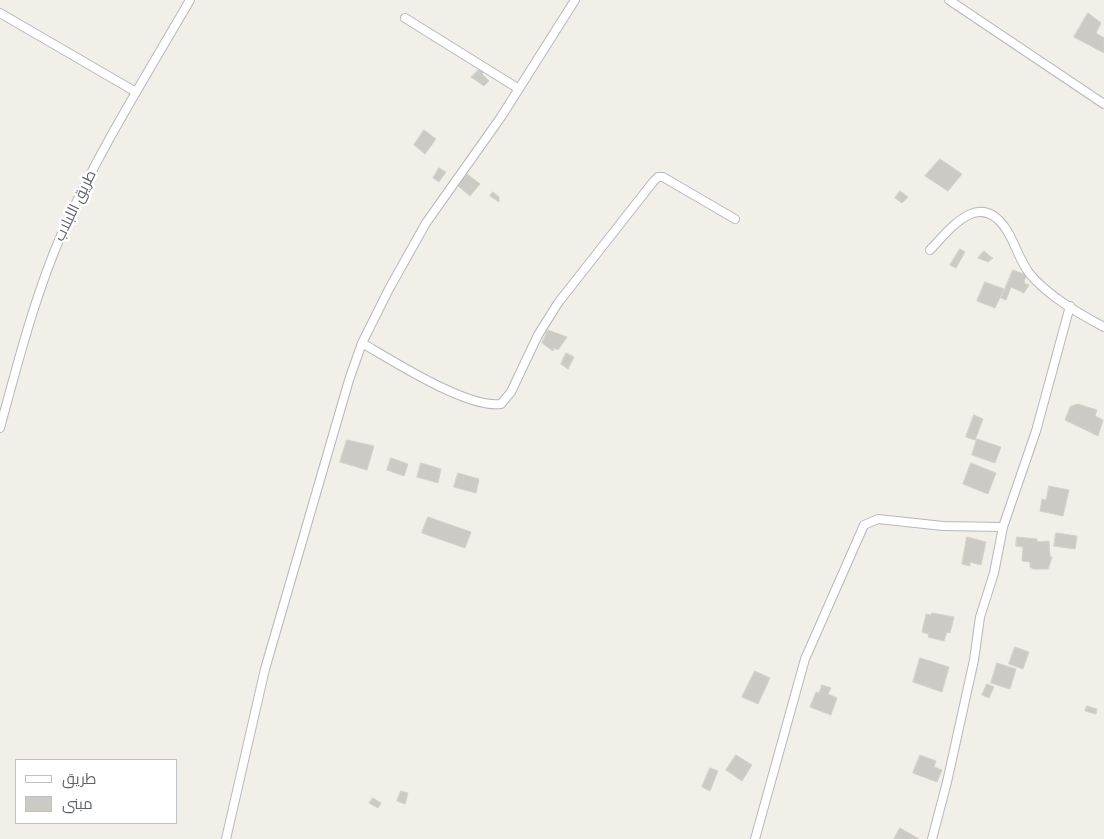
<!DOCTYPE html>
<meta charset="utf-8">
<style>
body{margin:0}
#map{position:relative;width:1104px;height:839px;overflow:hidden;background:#f1efe8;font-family:"Roboto Condensed",Cairo,sans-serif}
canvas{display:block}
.legend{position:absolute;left:15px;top:759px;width:162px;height:65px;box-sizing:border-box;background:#fff;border:1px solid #bfc1c3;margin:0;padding:6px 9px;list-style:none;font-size:15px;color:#5f6368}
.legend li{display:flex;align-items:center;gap:10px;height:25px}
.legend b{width:25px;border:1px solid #bfc1c3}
</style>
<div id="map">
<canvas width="1104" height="839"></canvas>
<ul class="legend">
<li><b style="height:6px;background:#fff"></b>طريق</li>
<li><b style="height:14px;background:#cccac5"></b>مبنى</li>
</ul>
</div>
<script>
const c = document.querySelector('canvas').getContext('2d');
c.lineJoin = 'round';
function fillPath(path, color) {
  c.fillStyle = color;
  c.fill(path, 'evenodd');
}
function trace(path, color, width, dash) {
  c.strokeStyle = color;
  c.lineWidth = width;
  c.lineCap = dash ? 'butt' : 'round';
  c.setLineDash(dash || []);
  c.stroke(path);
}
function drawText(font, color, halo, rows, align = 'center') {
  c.font = font + ' "Roboto Condensed",Cairo,sans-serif';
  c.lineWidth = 5;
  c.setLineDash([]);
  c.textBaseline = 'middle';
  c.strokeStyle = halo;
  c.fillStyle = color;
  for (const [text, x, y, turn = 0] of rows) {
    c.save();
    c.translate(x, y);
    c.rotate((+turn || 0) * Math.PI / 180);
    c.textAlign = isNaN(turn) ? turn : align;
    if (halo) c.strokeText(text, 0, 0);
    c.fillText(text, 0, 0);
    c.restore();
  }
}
const building = new Path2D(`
 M1088,13l13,10 -5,10 8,5v15l-30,-16z
 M481,68l3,4 -2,2 7,7 -5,5 -13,-9z
 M424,130l12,9 -11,15 -11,-9z
 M940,159l22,15 -14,17 -23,-15z
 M439,168l7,4 -7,10 -6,-4z
 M466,173l14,11 -10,12 -13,-11z
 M900,191l8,6 -6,6 -7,-5z
 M493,192l6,5v5l-9,-6z
 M960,249l5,3 -9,16 -6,-3z
 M984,251l7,6 2,1 -5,4 -10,-4z
 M1013,270l13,5 -2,8 5,2 -5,8 -13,-6 -5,13 -5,-2z
 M985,282l19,7 -9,19 -18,-7z
 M548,330l19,7 -9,13 -4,-2 -1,3 -11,-8z
 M566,353l8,4 -6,12 -7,-5z
 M1078,404l19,6 -2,6 8,4 -5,16 -33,-16 5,-13z
 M974,415l9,4 -8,21 -9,-3z
 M977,439l24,8 -6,16 -23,-8z
 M347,440l27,6 -7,24 -27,-8z
 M391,458l17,6 -4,12 -17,-6z
 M421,463l20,6 -3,14 -21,-6z
 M971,463l25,10 -8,21 -25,-10z
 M458,473l21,6 -3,14 -22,-6z
 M1049,486l20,4 -6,26 -23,-5 2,-12 4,1z
 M428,517l43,15 -6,16 -43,-15z
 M1056,533l21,3 -2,13 -21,-3z
 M967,537l19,5 -5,23 -11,-3v4l-8,-2z
 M1017,537l20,2v3l12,-1 1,16h2l-4,12h-15l-3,-2v-5l-8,-1 1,-14 -7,-1z
 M932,613l22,4 -4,16 -3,-1 -3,9 -16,-4 1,-3 -7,-2 4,-18 5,1z
 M1015,647l14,5 -6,17 -14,-5z
 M920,658l29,9 -7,25 -29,-10z
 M997,663l19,6 -6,20 -19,-6z
 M755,671l15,7 -12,26 -16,-7z
 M987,684l7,3 -5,11 -7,-3z
 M822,685l9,3 -3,6 9,4 -6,17 -21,-8 6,-15 3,1z
 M1087,706l10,3 -1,5 -11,-3z
 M736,755l16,10 -10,16 -16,-11z
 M920,755l16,6 -2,6 8,3 -5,12 -24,-9z
 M710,768l8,3 -8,20 -8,-4z
 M401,791l7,2 -3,11 -8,-3z
 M373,798l8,5 -3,5 -9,-5z
 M900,828l19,11h-25z`);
const street = new Path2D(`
 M949,0l155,104
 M0,13l136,79
 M405,18l114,71
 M930,250c20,-21 49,-61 76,-21 9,14 13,30 23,44 19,23 49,40 75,54
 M362,343c31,18 106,66 139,61l10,-12 27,-57 20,-32 95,-121 5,-5h5l72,42
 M0,428c18,-66 35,-133 62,-195 36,-81 84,-157 128,-233
 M226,839l39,-170 84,-289 13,-37 27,-54 37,-66 75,-106 74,-117
 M755,839l50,-180 59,-134 14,-6 65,7 60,1
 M932,839l15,-57 27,-122 6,-43 14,-44 9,-46 33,-96 34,-125`);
const streetNames = [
 ["طريق اللبلاب",76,206,-64]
];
fillPath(building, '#cccac5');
trace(building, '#d6d1c6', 1);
trace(street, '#b5b8bc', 10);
trace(street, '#fff', 8);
drawText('15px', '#5f6368', '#fff', streetNames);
</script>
